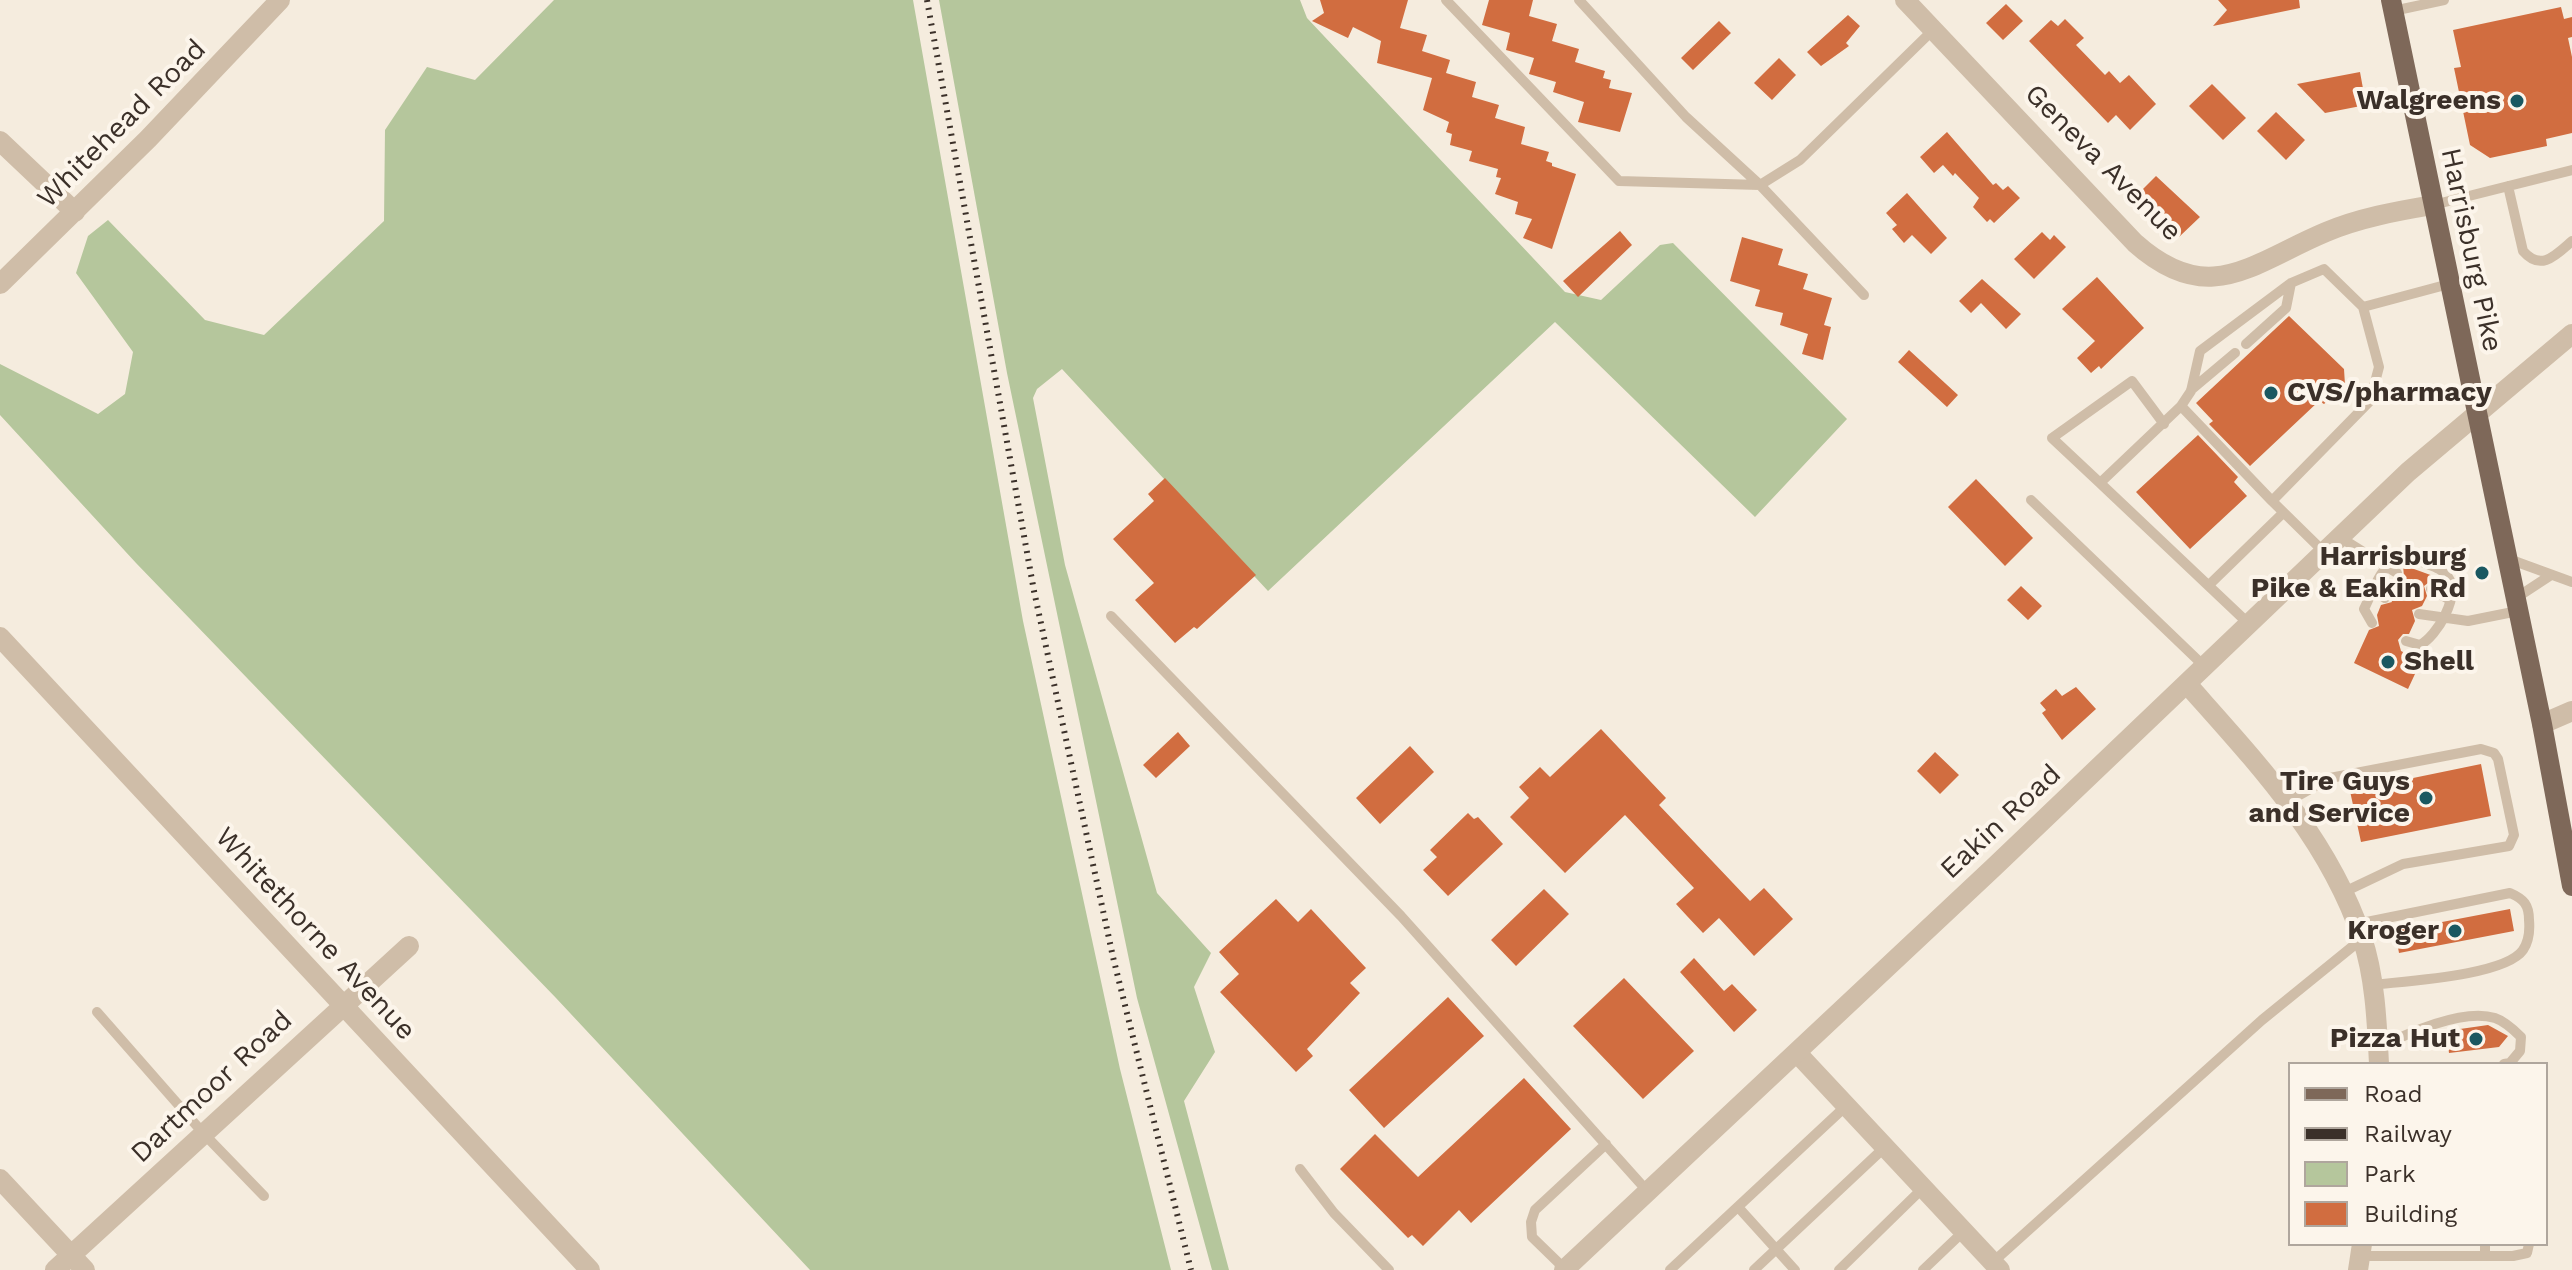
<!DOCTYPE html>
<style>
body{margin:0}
#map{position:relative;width:2572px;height:1270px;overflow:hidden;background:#f5ecde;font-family:"Work Sans",sans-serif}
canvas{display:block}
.legend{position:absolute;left:2288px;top:1062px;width:260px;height:184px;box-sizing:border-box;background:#fcf5eb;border:2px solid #afa69d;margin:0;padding:10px 14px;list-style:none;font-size:24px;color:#3b3029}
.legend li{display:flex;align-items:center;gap:16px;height:40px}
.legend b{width:40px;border:2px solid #afa69d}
</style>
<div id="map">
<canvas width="2572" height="1270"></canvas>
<ul class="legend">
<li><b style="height:10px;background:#7e6859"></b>Road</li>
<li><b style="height:10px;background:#3b3029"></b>Railway</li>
<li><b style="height:22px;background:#b5c69c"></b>Park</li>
<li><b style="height:22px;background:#d16d40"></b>Building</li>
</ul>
</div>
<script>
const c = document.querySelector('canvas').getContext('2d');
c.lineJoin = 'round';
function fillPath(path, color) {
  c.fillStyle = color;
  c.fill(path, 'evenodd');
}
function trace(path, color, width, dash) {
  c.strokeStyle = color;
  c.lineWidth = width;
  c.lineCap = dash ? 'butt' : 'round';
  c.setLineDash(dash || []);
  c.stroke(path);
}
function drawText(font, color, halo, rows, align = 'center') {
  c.font = font + ' "Work Sans",sans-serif';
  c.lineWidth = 8;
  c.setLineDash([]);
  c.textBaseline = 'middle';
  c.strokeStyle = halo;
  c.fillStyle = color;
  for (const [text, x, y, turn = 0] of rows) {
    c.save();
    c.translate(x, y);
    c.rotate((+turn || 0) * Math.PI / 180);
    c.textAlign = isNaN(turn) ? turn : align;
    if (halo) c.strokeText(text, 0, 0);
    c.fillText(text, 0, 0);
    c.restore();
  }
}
const green = new Path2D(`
 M554,0h359l110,621 97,448 51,201h-361l-254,-272 -420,-435 -136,-148v-51l98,50 27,-20 8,-42 -57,-79 12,-37 20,-16 97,100 59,15 120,-114 1,-91 42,-63 48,13z
 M939,0h361l7,18 258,274 36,8 59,-55 13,-2 174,176 -92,98 -200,-195 -287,269 -206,-222 -25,20 -4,9 32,167 92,328 54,60 -17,34 21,65 -31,49 45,169h-17l-75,-272 -130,-625z`);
const building = new Path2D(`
 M1320,0h88l-8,28 27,7 -5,16 28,9 -4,13 30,9 -4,15 27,8 -4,13 30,9 -4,17 28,8 -3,9 6,2v3l24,8 -24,75 -29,-11 9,-19 -17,-5 3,-12 -23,-8 6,-16 -5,-1 2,-8 -29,-8 3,-10 -22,-6 2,-11 -6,-2 3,-10 -26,-12 9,-32 -55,-15 4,-22 -28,-14 -5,11 -36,-17 12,-8z
 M1489,0h44l-4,16 28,8 -5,17 27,8 -4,13 30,9 -2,7 8,2 -2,8 23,5 -12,39 -42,-10 6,-20 -31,-10 3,-10 -27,-8 5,-16 -28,-8 4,-17 -28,-8z
 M2218,0h81l1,8 -87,18 14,-16z
 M2006,4l17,17 -20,19 -17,-17z
 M2561,7l3,12 8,-2v20l-4,1 4,19v76l-26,6 1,7 -57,12 -20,-13 -16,-77 7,-1 -8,-37z
 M1848,15l12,11 -14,17 3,3 -28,20 -14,-14z
 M2065,19l19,19 -8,7 29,30 4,-4 11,12 9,-8 27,29 -26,26 -14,-15 -8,8 -79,-82 22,-21 7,6z
 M1719,21l12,12 -38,37 -12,-12z
 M1779,58l17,17 -24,25 -18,-17z
 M2360,72l6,33 -41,8 -28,-29z
 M2212,84l34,34 -23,22 -34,-34z
 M2276,112l29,28 -19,20 -29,-29z
 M1947,132l46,53 3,-2 7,7 5,-4 12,12 -26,25 -4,-4 -3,3 -14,-15 6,-9 -24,-25 -2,3 -10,-11 -9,8 -14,-16z
 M2156,176l44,41 -21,20 -40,-44z
 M1907,193l40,45 -16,16 -19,-19 -8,8 -12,-14 5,-4 -11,-12z
 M1620,231l12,14 -54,52 -15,-16z
 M2042,232l8,8 4,-5 12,12 -32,32 -20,-20z
 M1742,237l41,12 -5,16 30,9 -5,15 29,9 -8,27 7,2 -8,33 -21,-6 6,-20 -28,-9 3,-12 -28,-7 5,-16 -30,-9z
 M2097,277l47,51 -43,41 -2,-3 -8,7 -14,-15 18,-17 -33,-32z
 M1982,279l39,35 -15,15 -25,-26 -10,10 -12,-12z
 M2289,316l55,53 1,16 -21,19 -5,-3 -69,65 -41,-42 4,-3 -17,-18z
 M1909,350l49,45 -11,12 -49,-45z
 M2198,435l40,42 -4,5 13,14 -57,53 -54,-57z
 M1165,478l91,97 -59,54 -3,-2 -19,16 -40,-43 19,-17 -41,-44 41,-38 -6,-7z
 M1976,479l57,59 -28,28 -57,-59z
 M2403,565l33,12 -12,9 3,10 -5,10 -10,4 3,11 -6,13h-6l-5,6 3,11 20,10 -13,28 -54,-26 15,-33 10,-4 -2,-11 4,-10 11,-3 -4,-11 5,-11 11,-3z
 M2021,586l21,20 -14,14 -21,-20z
 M2076,687l20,22 -34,31 -20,-27 4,-3 -6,-7 16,-14 6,7z
 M1601,729l65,69 -7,7 91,96 14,-13 29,31 -39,37 -35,-38 -16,15 -16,-17 -11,-12 18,-16 -69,-73 -60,58 -55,-56 19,-19 -10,-11 21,-20 10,10z
 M1178,732l12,14 -34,32 -13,-13z
 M1410,746l24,26 -54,52 -24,-26z
 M1935,752l24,23 -19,19 -23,-23z
 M2481,764l10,52 -130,26 -11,-51z
 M1468,813l6,6 4,-2 25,27 -55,52 -25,-26 14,-13 -7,-7z
 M1544,889l25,25 -53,52 -25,-26z
 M1276,899l22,23 13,-13 55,59 -16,15 10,10 -53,56 6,7 -17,16 -76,-80 19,-18 -20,-22z
 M2510,909l4,22 -115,22 -4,-22z
 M1694,958l30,33 8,-7 25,26 -23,22 -54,-60z
 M1624,978l70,73 -51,48 -70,-73z
 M1448,997l36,39 -100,92 -35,-38z
 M2488,1025l20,11 -9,11 -50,6 -3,-22z
 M1524,1078l47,51 -100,94 -12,-13 -36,36 -11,-11 -4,3 -68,-69 35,-35 43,43z`);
const service = new Path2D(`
 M1446,0l173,181 141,4 40,-25 133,-130
 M1579,0l107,117 74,68 104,110
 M2393,11l51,-11
 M2508,186l15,65c18,21 33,4 49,-10
 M2433,205l139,-35
 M2246,344l40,-36 5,-25
 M2191,390l44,-37
 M2181,406l91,95
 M2100,483l-48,-45 80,-57 32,43
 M2031,500l174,167
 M2341,538l56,35
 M2325,553l-53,-52 98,-100 9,-34 -16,-60
 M2506,558l66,24
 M2210,584l73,-71
 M2431,589l19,11
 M2373,590l12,8
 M2516,598l35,-23
 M2419,614l49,7 50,-10
 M1111,616l290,300 248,277
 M2372,623l-8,-14c8,-16 17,-44 34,-51 9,-3 16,0 24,4 9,4 20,6 26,15 13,19 -11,59 -28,68l-14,-4
 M2250,625l-150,-142 81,-77 10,-15 9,-40 91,-68 33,-14 39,38 86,-23
 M2289,801l41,-23 151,-29 13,4 4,6 16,76 -5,11 -106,18 -59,28
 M2357,924l153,-31c14,6 19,12 19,27 1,11 0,21 -6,30 -18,26 -119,31 -151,35
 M97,1012l107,122 60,62
 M2378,1048c28,-14 85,-40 117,-30 9,3 19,12 26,19l-1,14 -10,12 -6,1
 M1300,1169l34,44 55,57
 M1738,1207l57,63
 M2485,1244v12
 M2360,1256h153l14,-3 2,-9
 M1993,1262l269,-242 101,-82
 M1566,1270l-34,-33 -1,-15 4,-12 71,-66
 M1670,1270l176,-164
 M1754,1270l131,-123
 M1839,1270l84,-82
 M1923,1270l41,-39`);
const minor = new Path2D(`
 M1905,0l230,243c74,66 117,20 191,-11 33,-14 71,-21 107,-27
 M0,141l75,71
 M0,284l148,-145 132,-139
 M0,637l590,633
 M2187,684c69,78 141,153 175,254 13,38 15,85 17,126
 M2542,724l30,-13
 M1797,1053l203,217
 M0,1179l85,91
 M55,1270l354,-324
 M2358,1270l4,-26`);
const tertiary = new Path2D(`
 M1564,1270l429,-402 415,-396 164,-138`);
const primary = new Path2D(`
 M2391,0l151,724 30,162`);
const rail = new Path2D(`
 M927,0l107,591 79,366 78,313`);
const markers = [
 [2517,101,8,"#1a5861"],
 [2271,393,8,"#1a5861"],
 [2482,573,8,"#1a5861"],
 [2388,662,8,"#1a5861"],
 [2426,798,8,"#1a5861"],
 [2455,931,8,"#1a5861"],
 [2476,1039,8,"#1a5861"]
];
const poiNames = [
 ["Walgreens",2501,101],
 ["CVS/pharmacy",2287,393,"left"],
 ["Harrisburg",2466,557],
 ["Pike & Eakin Rd",2466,589],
 ["Shell",2404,662,"left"],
 ["Tire Guys",2410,782],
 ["and Service",2410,814],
 ["Kroger",2439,931],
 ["Pizza Hut",2460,1039]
];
const streetNames = [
 ["Whitehead Road",122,124,-45],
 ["Geneva Avenue",2103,163,45],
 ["Harrisburg Pike",2471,250,78],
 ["Eakin Road",2001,822,-43],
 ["Whitethorne Avenue",315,934,47],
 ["Dartmoor Road",212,1087,-43]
];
fillPath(green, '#b5c69c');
fillPath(building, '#d16d40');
trace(service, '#cfbda8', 10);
trace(minor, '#cfbda8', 20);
trace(tertiary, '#cfbda8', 20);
trace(primary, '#7e6859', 20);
trace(rail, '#3b3029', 6, [2, 6]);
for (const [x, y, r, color] of markers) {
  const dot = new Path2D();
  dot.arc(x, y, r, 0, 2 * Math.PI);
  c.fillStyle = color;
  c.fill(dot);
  trace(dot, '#fcf5eb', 3);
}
drawText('bold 28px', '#3b3029', '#fcf5eb', poiNames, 'right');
drawText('28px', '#3b3029', '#fcf5eb', streetNames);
</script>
